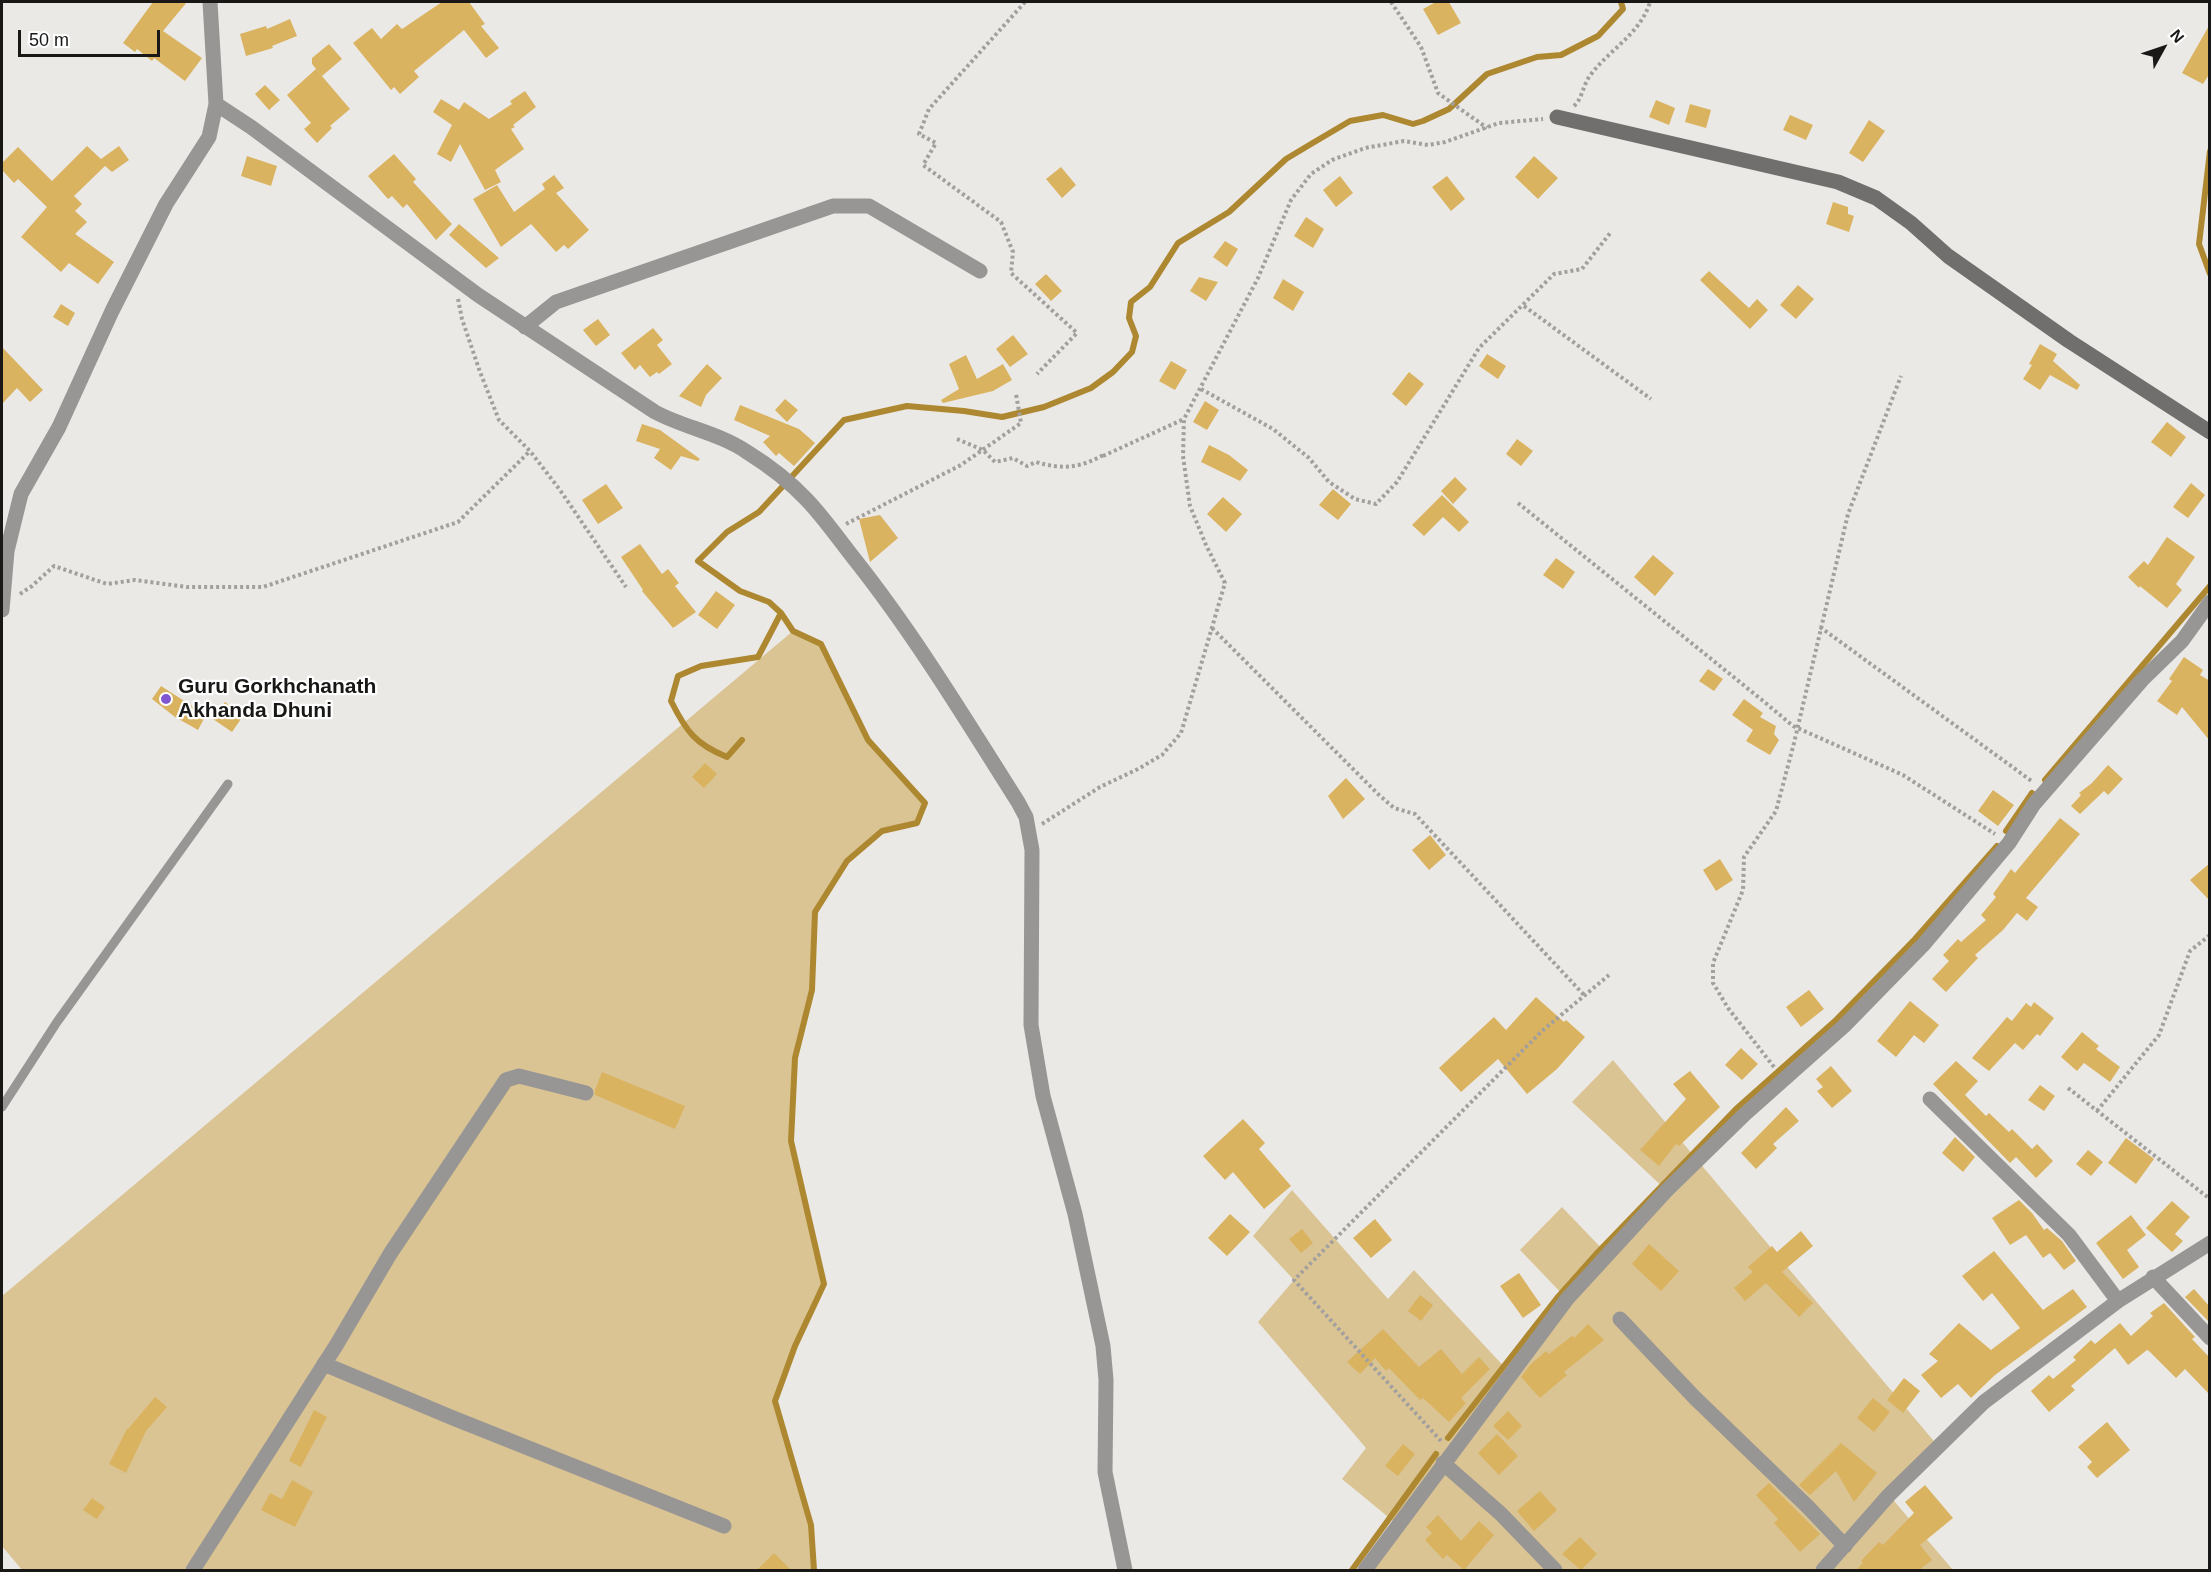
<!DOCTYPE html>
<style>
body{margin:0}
#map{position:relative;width:2211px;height:1572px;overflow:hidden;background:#ebe9e6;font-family:Helvetica,sans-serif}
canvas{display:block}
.frame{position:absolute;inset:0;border:3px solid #191817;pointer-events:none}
.north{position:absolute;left:2133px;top:18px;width:60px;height:60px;-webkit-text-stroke:4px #fff;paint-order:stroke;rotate:50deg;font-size:16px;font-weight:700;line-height:24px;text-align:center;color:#191817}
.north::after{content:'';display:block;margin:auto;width:21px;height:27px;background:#191817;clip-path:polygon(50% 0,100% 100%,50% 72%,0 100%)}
.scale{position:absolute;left:18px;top:30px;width:142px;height:27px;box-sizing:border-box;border:3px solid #191817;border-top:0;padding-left:8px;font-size:18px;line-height:21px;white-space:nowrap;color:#191817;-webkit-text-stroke:4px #fff;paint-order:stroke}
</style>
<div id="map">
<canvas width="2211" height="1572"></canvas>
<div class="frame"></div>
<div class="north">N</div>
<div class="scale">50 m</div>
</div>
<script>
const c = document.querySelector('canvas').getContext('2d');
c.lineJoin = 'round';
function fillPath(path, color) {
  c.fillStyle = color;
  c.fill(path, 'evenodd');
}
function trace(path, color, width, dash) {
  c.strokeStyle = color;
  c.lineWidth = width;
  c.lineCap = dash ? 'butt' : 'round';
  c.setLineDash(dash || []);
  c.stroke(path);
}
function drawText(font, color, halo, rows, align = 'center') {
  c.font = font + ' Helvetica,sans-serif';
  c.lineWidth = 4.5;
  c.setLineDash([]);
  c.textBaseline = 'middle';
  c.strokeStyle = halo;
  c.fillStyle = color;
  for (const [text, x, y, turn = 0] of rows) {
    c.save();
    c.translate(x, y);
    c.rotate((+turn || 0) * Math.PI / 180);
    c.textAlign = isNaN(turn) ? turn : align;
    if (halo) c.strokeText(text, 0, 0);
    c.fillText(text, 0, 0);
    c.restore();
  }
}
const green = new Path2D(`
 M793,631l28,13 47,96 57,63 -8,20 -35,8 -35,30 -32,51 -3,78 -17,68 -4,83 33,143 -28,62 -21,55 36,124 3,45h-792l-20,-24v-250z
 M1613,1060l325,386 -49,49 64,75h-588l33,-45 -56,-46 24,-31 -108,-126 36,-42 -41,-44 39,-46 96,109 26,-29 96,103 57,-74 -47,-49 42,-43 46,48 59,-64 -95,-89z`);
const stream = new Path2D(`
 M2210,151l-11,93 11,30
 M781,613l12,18 28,13 47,96 57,63 -8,20 -35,8 -35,30 -32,51 -3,78 -17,68 -4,83 33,143 -29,62 -20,55 36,124 3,45
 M742,740l-15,17c-32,-13 -41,-26 -56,-56l7,-25 23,-10 57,-9 23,-44 -12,-11 -29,-11 -42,-30 29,-29 32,-20 85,-92 63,-14 57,5 38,6 42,-10 47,-19 22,-16 19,-20 4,-16 -7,-18 2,-16 19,-15 28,-44 51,-31 57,-53 25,-15 39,-23 33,-6 30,9 10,-3 26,-12 38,-35 50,-17 24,-2 37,-19 25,-27 -2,-7
 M2045,780l165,-194
 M2006,831l26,-38
 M1448,1438l109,-140 41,-46 138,-143 99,-88 80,-82 82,-93
 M1352,1570l84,-116`);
const building = new Path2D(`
 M153,2h34l-24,29 39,27 -17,23 -31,-23 -2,3 -15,-12 -2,3 -12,-9z
 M442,2h27l16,22 -4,2 18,22 -13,10 -22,-28 -50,41 5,6 -19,17 -6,-7 -3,3 -38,-47 19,-15 9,11 16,-15 5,5z
 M1436,2h13l12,21 -23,12 -15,-26z
 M290,19l7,17 -25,10 1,2 -27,8 -6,-22 26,-8 1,3z
 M2210,24v49l-7,11 -21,-11z
 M329,44l13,15 -20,17 -10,-12v-6z
 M316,69l34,40 -20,17 2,2 -15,15 -13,-14 7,-6 -24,-28z
 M265,85l15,15 -11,10 -14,-16z
 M525,91l11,16 -23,18 2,2 -4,2 13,20 -29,21 6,12 -16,8 -25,-46 -9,18 -14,-8 15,-29 -19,-13 8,-13 18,11 5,-8 25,17 23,-15 -2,-3z
 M1656,100l19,8 -6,17 -20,-8z
 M1690,104l21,6 -5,18 -21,-6z
 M1790,115l23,10 -7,15 -23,-10z
 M1869,120l16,11 -22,31 -14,-9z
 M87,146l14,13 18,-13 10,14 -17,12 -7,-6 -31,30 8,8 -7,7 12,11 -12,12 39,28 -16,22 -29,-21 -8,9 -40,-35 26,-30 -29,-28 -4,4 -12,-13v-7l16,-16 34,34z
 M394,154l22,25 -3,3 39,42 -16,16 -29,-36 -4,4 -11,-12 -4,3 -20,-23z
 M247,156l30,10 -6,20 -30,-10z
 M1534,156l24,22 -20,21 -23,-22z
 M1061,167l15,18 -14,13 -16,-19z
 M554,175l10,13 -8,5 33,37 -21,19 -4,-4 -8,7 -25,-28 -30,23 -28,-48 24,-14 17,27 31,-23 -3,-5z
 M1340,176l13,17 -17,14 -13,-17z
 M1447,176l18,23 -14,12 -19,-24z
 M1833,202l15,5v7l6,2 -5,16 -23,-8z
 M1306,217l18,12 -11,19 -19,-12z
 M459,224l40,34 -13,10 -37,-33z
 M1225,241l13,8 -11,18 -14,-10z
 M1709,271l40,37 8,-9 11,11 -18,19 -50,-49z
 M1046,274l16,17 -11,10 -16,-17z
 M1199,277l19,5 -12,19 -16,-10z
 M1283,279l21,13 -11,19 -20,-13z
 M1798,285l16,14 -18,20 -16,-14z
 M61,304l14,9 -7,13 -15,-9z
 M598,319l12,16 -14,11 -13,-16z
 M653,328l10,12 -6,5 15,19 -13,10 -2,-2 -7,5 -10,-12 -5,5 -14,-17z
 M1013,335l15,19 -18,13 -14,-18z
 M2040,344l17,10 -4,7 27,24 -3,5 -27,-15 -10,15 -17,-11 9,-14 -3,-1z
 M2,347l41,43 -13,12 -13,-14 -15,16z
 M1487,354l19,12 -8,13 -19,-13z
 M966,355l11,24 26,-15 9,16 -19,11 -50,12 -2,-3 18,-11 -10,-25z
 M1171,361l16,9 -12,20 -16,-9z
 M707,364l15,14 -16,17 -5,12 -22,-11z
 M1409,372l15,12 -18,22 -14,-12z
 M785,399l13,11 -11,12 -12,-12z
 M1205,401l14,9 -12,20 -14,-8z
 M740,405l59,24 16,14 -21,23 -15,-13 -3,3 -13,-14 7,-6 -36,-16z
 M2167,422l19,15 -15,20 -20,-15z
 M642,424l18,6 40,29 -2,2 -17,-5 -10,14 -17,-12 6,-9 -24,-8z
 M1517,439l16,12 -12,15 -15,-12z
 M1209,445l20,10 19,15 -8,11 -39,-19z
 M1455,477l12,12 -14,15 -12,-13z
 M2191,483l14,12 -17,23 -15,-11z
 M606,484l17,24 -25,16 -16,-24z
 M1333,489l18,15 -13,16 -19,-15z
 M1442,495l27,27 -10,10 -16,-15 -19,19 -12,-11z
 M1223,497l19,17 -16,18 -19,-18z
 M880,515l18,23 -28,24 -11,-43z
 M2167,537l28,20 -19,27 6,6 -15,18 -27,-22 -1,2 -11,-11 16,-16 4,4z
 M640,544l22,30 6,-5 11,14 -4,3 21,26 -23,16 -31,-37 1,-1 -22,-33z
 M1653,555l21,18 -19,23 -21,-19z
 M1556,558l19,14 -12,17 -20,-14z
 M716,591l19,14 -18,24 -19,-14z
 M2184,657l19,13 -3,5 10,6v60l-28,-34 -5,8 -20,-14 15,-20 -3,-2z
 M1708,669l15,10 -9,12 -15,-10z
 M161,686l45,29 -8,15 -23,-13 -23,-18z
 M1744,699l19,14 -3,4 16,9 -2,8 5,6 -9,15 -24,-14 7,-11 -21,-15z
 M225,702l18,14 -11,16 -19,-13z
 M705,763l12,11 -13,14 -12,-11z
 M2108,765l15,14 -15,16 -4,-4 -24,23 -9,-8 10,-11 -2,-2 13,-10z
 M1346,778l19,21 -22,20 -15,-23z
 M1993,790l21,15 -16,21 -20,-15z
 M2060,818l20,16 -54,64 12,9 -11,14 -10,-8 -14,17 -28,25 3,3 -32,34 -14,-13 17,-18 -6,-6 15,-16 3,3 25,-22 -5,-5 15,-18 -3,-3 18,-25 4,4z
 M1430,835l16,20 -17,15 -17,-20z
 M1720,859l13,21 -17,11 -13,-21z
 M2210,863v38l-20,-21z
 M1809,990l15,19 -23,18 -15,-20z
 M1536,997l28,25 2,-2 19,17 -28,32 -30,25 -29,-35 -37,33 -22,-24 55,-51 12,13z
 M1910,1001l29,24 -15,18 -10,-8 -18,22 -19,-16z
 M2034,1002l20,16 -14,18 -3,-2 -14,16 -8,-7 -26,28 -17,-13 35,-41 5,4 14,-18 5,4z
 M2082,1032l17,14 -3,3 24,18 -10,15 -26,-19 -7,8 -16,-14z
 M1741,1048l17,16 -16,16 -17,-15z
 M1956,1061l22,20 -13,14 21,21 3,-3 20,19 3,-3 20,20 5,-5 16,17 -17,17 -20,-21 -6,6 -77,-79z
 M1831,1066l21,25 -20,17 -15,-17 6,-4 -7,-8z
 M1690,1071l30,36 -41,39 -3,-2 -17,22 -19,-16 46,-51 -13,-15z
 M602,1072l83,34 -10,23 -80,-34v-5z
 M2040,1085l15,11 -11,15 -16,-11z
 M1786,1107l13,14 -26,23 4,4 -21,21 -15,-16z
 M1243,1119l22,24 -6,6 32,37 -27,23 -31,-37 -8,8 -22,-24z
 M1955,1137l20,20 -12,15 -21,-19z
 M2126,1138l28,21 -18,25 -28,-21z
 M2088,1150l15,12 -12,14 -15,-12z
 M2019,1200l13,13 12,17 3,-2 15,13 14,20 -12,9 -14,-17 -7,5 -17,-23 -16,10 -18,-27z
 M2172,1201l18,16 -15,17 8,7 -11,11 -26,-24z
 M1230,1214l20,18 -23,24 -19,-18z
 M2131,1215l15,20 -19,15 12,17 -16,12 -27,-36z
 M1375,1219l17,21 -21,18 -18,-20z
 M1302,1229l11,14 -12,10 -12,-14z
 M1801,1231l12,15 -31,26 31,31 -14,14 -33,-34 -21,18 -11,-13 19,-16 -5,-5 24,-21 5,6z
 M1649,1244l30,27 -18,20 -29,-27z
 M1994,1251l49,59 30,-21 14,18 -92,68 -24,23 -13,-14 -17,14 -20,-23 17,-14 -9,-7 30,-31 32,27 29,-22 -28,-35 -9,8 -21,-25z
 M1519,1273l22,32 -18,13 -23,-32z
 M2194,1289l16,18v16l-25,-26z
 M1420,1295l13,10 -12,16 -13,-10z
 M2164,1303l31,34 -3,2 18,19v37l-25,-26 -9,9 -27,-27 -2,-1 -19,15 -13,-17 -44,38 4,4 -26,22 -18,-21 18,-16 4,4 23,-19 -3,-3 18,-17 4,4 25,-21 11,13 22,-20 -3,-3z
 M1588,1324l16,16 -40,32 3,3 -27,23 -19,-21 9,-12 16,-14 3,3 24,-19 1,3z
 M1383,1329l36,38 22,-18 21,25 17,-17 11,12 -29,29 5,5 -17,19 -26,-24 -3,2 -31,-32 -3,3 -11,-13 -15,16 -13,-12z
 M1904,1378l16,13 -17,22 -16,-13z
 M155,1397l12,10 -21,24 -20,42 -17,-9 18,-35h1z
 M1873,1398l17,14 -16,20 -17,-14z
 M314,1410l13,7 -26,50 -12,-6z
 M1508,1411l14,15 -14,14 -15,-14z
 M2107,1422l23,28 -33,28 -10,-11 5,-5 -14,-15z
 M1497,1434l21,22 -19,19 -21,-22z
 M1841,1443l36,30 -23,29 -18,-31 -26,24 -11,-10z
 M1403,1444l12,10 -17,22 -13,-10z
 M292,1480l21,12 -18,35 -34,-17 9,-17 12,6z
 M1769,1483l51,51 -20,18 -26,-29 4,-4 -22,-24z
 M1925,1485l28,33 -33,27 12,15 -13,10h-63l7,-7 -2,-2 18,-19 4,3 31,-32 -9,-11z
 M1540,1491l17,19 -23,21 -17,-20z
 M92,1498l13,9 -8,12 -14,-9z
 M1438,1515l23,26 18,-20 15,14 -30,35 -17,-15 -4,4 -18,-19 7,-7 -6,-6z
 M1580,1537l17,17 -16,16 -19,-16z
 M774,1553l17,17h-34z`);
const path = new Path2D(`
 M1025,2l-96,107 -10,25 17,9 -13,22 78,57 12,30 -2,21 66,60 -40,41
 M1391,2l30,45 17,46 49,35
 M1574,106c8,-7 9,-20 15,-29 19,-27 51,-42 61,-75
 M458,299l4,20 18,53 19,48 31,31 30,39 66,97
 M1524,306l127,93
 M1201,389l72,40 36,29 20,24 26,17 21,5 21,-22 82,-134 75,-74 28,-5 29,-37
 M957,439l26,11 12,12 18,-4 14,8 9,-4c26,8 45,6 69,-8
 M1103,456l81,-37
 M1518,503l244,197 31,26 110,49 92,59
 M846,524l115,-59 60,-42 -5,-29
 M20,594l12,-8 22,-20 53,18 28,-4 52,7h76l195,-65 72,-71
 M1820,627l213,155
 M1212,628l166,166 16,14 21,6 169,181
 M1042,824l58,-37 38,-18 24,-14 19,-22 44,-150 -19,-38 -16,-39 -7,-50 1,-37 74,-141 33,-78 20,-26 21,-14 33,-12 39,-7 24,4 17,-3 54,-19 44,-4
 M1774,1067l-46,-59 -15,-25v-20l30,-73 1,-33 32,-46 18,-68 54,-229 53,-138
 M2068,1088l142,111
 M2097,1111l62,-76 31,-84 20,-16
 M1441,1441l-147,-161 248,-249 67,-56`);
const lane = new Path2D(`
 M2,1107l55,-85 171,-238`);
const street = new Path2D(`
 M216,104l35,23 227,168 177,117c30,16 64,21 92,40 21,13 43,30 60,48 18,19 33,41 49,61 60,76 110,159 162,241l8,15 6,33 -1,175 12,71 32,118 28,132 3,34 -1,92 20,98
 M525,327l31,-25 277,-96h36l111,65
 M2,610l5,-59 14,-57 38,-67 53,-116 54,-107 43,-67 7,-33 -6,-102
 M1930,1099l139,136 49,66
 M2153,1277l57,61
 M1620,1319l75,79 113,109 37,39
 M324,1364l129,54 271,108
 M1443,1463l58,51 54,56
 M193,1570l144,-226 53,-90 116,-174 13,-4 67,17
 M1365,1570l202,-271 100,-109 78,-76 99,-88 80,-82 85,-101 25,-39 108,-124 40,-39 28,-39
 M1823,1570l66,-75 95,-93 134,-101 92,-58`);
const secondary = new Path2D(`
 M1557,117l281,65 38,16 35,25 37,33 121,85 141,91`);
const markers = [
 [166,699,6,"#7f58d1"]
];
const poiNames = [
 ["Guru Gorkhchanath",178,687],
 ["Akhanda Dhuni",178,711]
];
fillPath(green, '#dbc493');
trace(stream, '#ad8831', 6);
fillPath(building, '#dab360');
trace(path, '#a2a09e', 4, [3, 3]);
trace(lane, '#979695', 9);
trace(street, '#979695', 15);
trace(secondary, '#706f6d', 15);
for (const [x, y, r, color] of markers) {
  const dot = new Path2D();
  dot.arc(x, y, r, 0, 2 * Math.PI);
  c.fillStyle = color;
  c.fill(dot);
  trace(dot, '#fff', 2);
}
drawText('bold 21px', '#191817', '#fff', poiNames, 'left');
</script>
